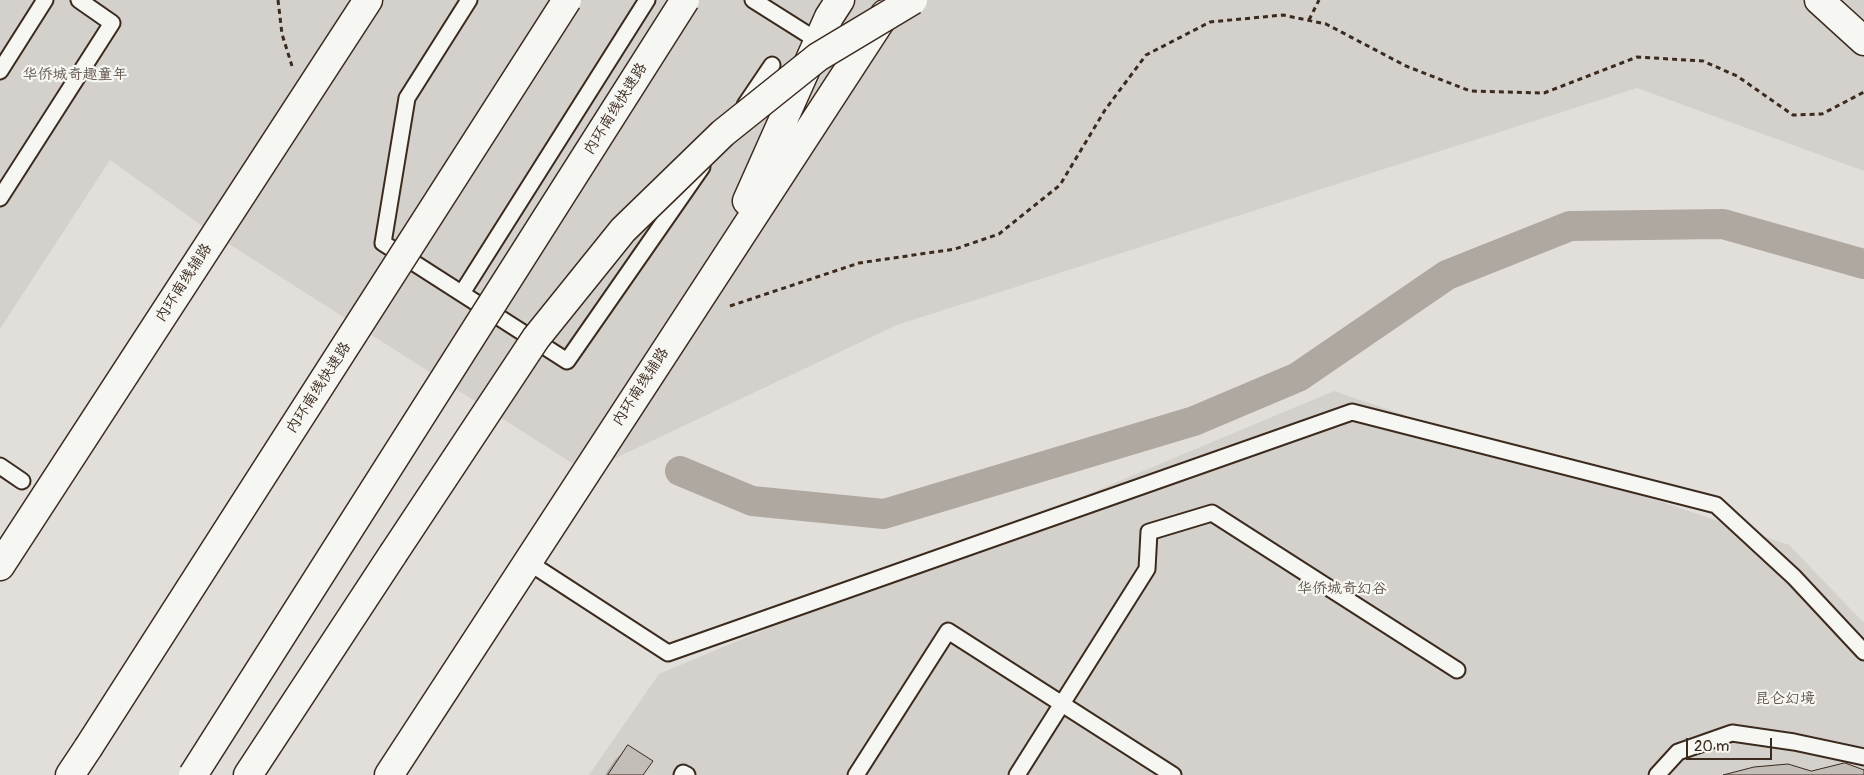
<!DOCTYPE html>
<meta charset="utf-8">
<style>
body{margin:0}
#map{position:relative;width:1864px;height:775px;overflow:hidden;background:#efeeea;font-family:Pangolin,sans-serif}
canvas{display:block}
.scale{position:absolute;left:1686px;top:738px;width:86px;height:22px;box-sizing:border-box;border:2px solid #3b2a1e;border-top:0;padding-left:6px;font-size:15px;line-height:18px;white-space:nowrap;color:#3b2a1e;-webkit-text-stroke:4px #f6f6f2;paint-order:stroke}
</style>
<div id="map">
<canvas width="1864" height="775"></canvas>
<div class="scale">20 m</div>
</div>
<script>
const c = document.querySelector('canvas').getContext('2d');
c.lineJoin = 'round';
function fillPath(path, color) {
  c.fillStyle = color;
  c.fill(path, 'evenodd');
}
function trace(path, color, width, dash) {
  c.strokeStyle = color;
  c.lineWidth = width;
  c.lineCap = dash ? 'butt' : 'round';
  c.setLineDash(dash || []);
  c.stroke(path);
}
function drawText(font, color, halo, rows, align = 'center') {
  c.font = font + ' Pangolin,"LXGW WenKai TC",sans-serif';
  c.lineWidth = 4.5;
  c.setLineDash([]);
  c.textBaseline = 'middle';
  c.strokeStyle = halo;
  c.fillStyle = color;
  for (const [text, x, y, turn = 0] of rows) {
    c.save();
    c.translate(x, y);
    c.rotate((+turn || 0) * Math.PI / 180);
    c.textAlign = isNaN(turn) ? turn : align;
    if (halo) c.strokeText(text, 0, 0);
    c.fillText(text, 0, 0);
    c.restore();
  }
}
const built = new Path2D(`
 M0,0h1793l71,55v720h-1864z`);
const green = new Path2D(`
 M0,0h1864v171l-227,-83 -740,237 -311,147 -371,-237 -105,-75 -110,169z
 M1334,391l455,154 75,78v152h-1275l70,-101z`);
const shadow = new Path2D(`
 M629,746l13,29h-37l10,-15z`);
const canal = new Path2D(`
 M680,471l72,30 132,13 310,-93 104,-44 149,-102 123,-49 153,-2 141,40`);
const building = new Path2D(`
 M628,745l25,16 -10,14h-35z
 M1845,763l19,7v5h-141l31,-8 34,-3 23,7z`);
const path = new Path2D(`
 M278,0l4,34 10,32
 M1309,20l10,-20
 M730,306l129,-43 96,-14 44,-15 61,-49 45,-75 41,-55 64,-33 73,-7 43,9 80,42 64,25 74,2 93,-36 66,4 34,15 56,39 29,-1 42,-22`);
const service = new Path2D(`
 M469,0l-62,98 -24,145 184,118 135,-194
 M753,0l65,41
 M0,71l45,-71
 M745,105l27,-40
 M0,198l112,-175 -33,-23
 M462,293l185,-293
 M0,466l22,15
 M528,562l140,91 684,-241 364,93 78,72 70,75
 M682,775l1,-2 4,2
 M856,775l92,-144 225,144
 M1017,775l130,-206 2,-37 63,-19 245,157
 M1657,775l21,-23 54,-19 62,9 70,15`);
const primary = new Path2D(`
 M1819,0l45,41
 M747,201l82,-184 11,-17
 M0,566l368,-566
 M389,775l496,-761`);
const trunk = new Path2D(`
 M70,775l18,-27
 M248,775l145,-221`);
const trunkBridge = new Path2D(`
 M393,554l143,-216 87,-108 100,-97 95,-76 95,-57
 M88,748l479,-748
 M193,775l492,-775`);
const parkNames = [
 ["华侨城奇趣童年",75,75],
 ["华侨城奇幻谷",1342,589],
 ["昆仑幻境",1785,699]
];
const streetNames = [
 ["内环南线快速路",616,109,-58],
 ["内环南线辅路",184,283,-57],
 ["内环南线辅路",641,387,-57],
 ["内环南线快速路",319,388,-57]
];
fillPath(built, '#e2dfdb');
fillPath(green, '#d4d1cc');
fillPath(shadow, '#0003');
trace(canal, '#afa8a1', 30);
fillPath(building, '#c2bdb7');
trace(building, '#3b2a1e', 1);
trace(service, '#3b2a1e', 19);
trace(primary, '#3b2a1e', 31);
trace(trunk, '#3b2a1e', 31);
trace(path, '#3b2a1e', 3, [5, 4]);
trace(service, '#f6f6f2', 15);
trace(primary, '#f6f6f2', 28);
trace(trunk, '#f6f6f2', 28);
trace(trunkBridge, '#3b2a1e', 31, []);
trace(trunkBridge, '#f6f6f2', 28);
drawText('15px', '#61544a', '#f6f6f2', parkNames);
drawText('15px', '#3b2a1e', '#f6f6f2', streetNames);
</script>
